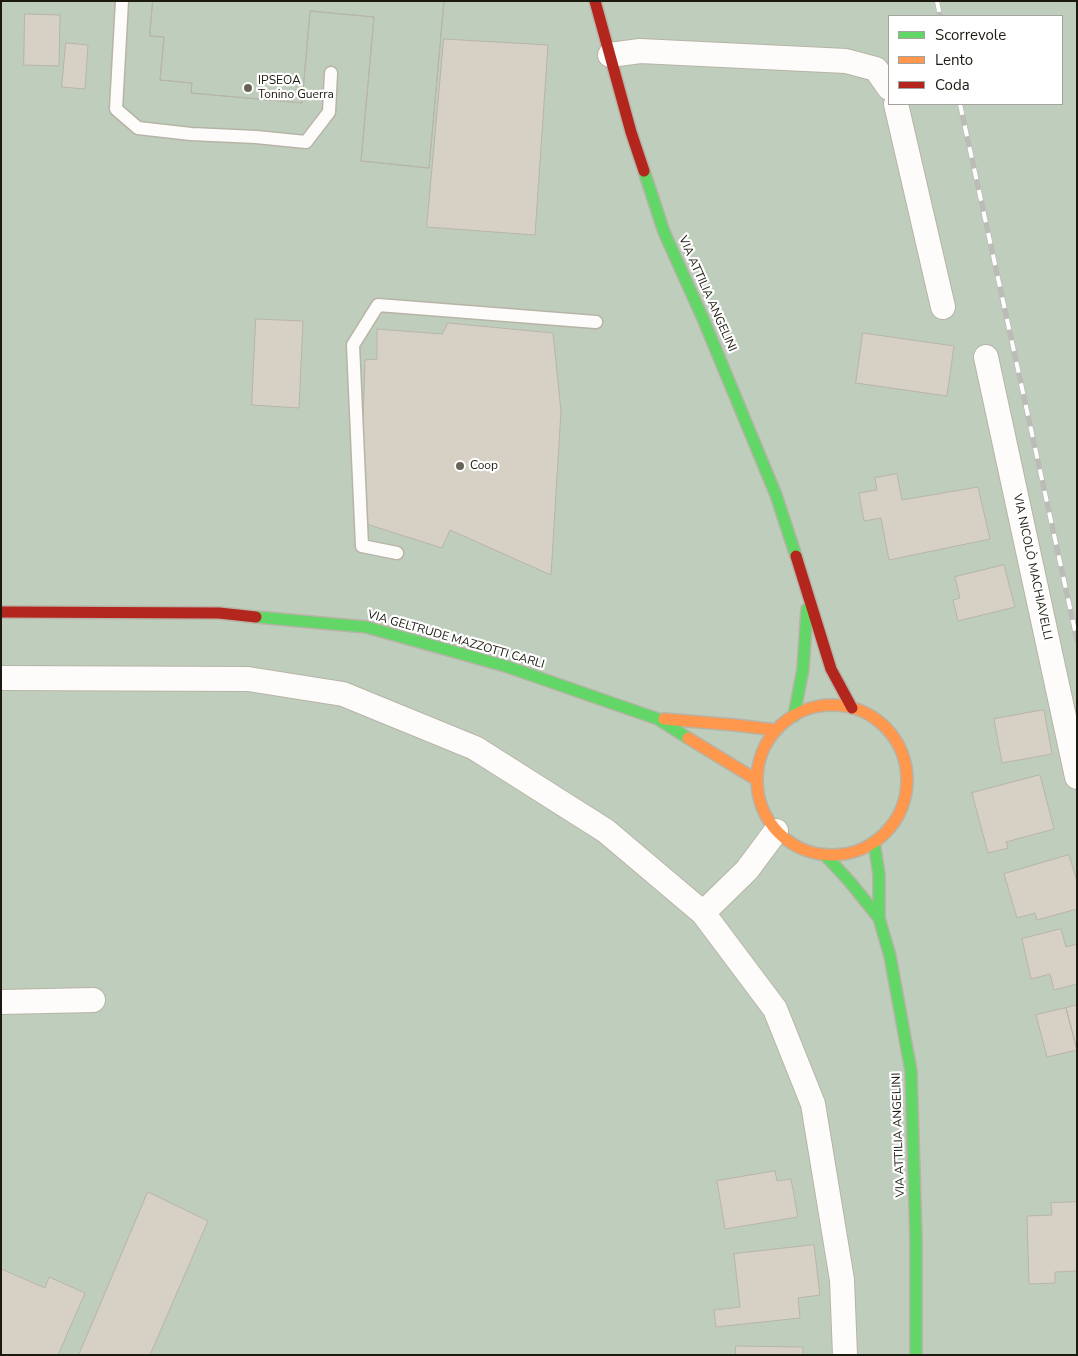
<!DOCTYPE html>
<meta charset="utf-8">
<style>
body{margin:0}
#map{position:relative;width:1078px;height:1356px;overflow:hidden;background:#f1ecdc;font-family:"Nunito Sans",sans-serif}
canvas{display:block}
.frame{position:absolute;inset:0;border:2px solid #1c190f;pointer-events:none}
.legend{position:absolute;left:888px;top:15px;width:175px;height:90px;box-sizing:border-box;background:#fff;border:1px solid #a4a39f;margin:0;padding:6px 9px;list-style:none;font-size:15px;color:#1c190f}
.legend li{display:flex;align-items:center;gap:10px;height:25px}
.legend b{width:25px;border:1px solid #a4a39f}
</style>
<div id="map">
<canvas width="1078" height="1356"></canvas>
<div class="frame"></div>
<ul class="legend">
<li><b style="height:6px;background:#63d668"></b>Scorrevole</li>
<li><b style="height:6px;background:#ff974d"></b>Lento</li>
<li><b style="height:6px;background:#b3261e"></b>Coda</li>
</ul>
</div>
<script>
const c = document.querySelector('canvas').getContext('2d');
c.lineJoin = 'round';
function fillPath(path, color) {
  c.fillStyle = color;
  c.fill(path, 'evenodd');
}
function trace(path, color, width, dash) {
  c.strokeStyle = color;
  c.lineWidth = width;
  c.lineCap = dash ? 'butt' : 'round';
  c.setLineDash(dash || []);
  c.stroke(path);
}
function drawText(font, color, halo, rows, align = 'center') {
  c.font = font + ' "Nunito Sans",sans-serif';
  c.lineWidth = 4.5;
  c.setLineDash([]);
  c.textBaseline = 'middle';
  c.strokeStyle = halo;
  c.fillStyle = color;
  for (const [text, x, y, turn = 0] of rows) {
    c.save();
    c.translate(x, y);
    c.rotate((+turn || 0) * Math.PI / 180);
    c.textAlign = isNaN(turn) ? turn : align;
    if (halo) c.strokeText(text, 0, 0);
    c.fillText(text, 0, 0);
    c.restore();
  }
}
const forest = new Path2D(`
 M1,1h1076v1354h-1076zM889,16h173v88h-173z`);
const building = new Path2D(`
 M153,1h291l-15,167 -68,-7 13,-144 -64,-6 -8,92 -111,-10 1,-10 -32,-3 4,-43 -14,-1z
 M153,1h291l-15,167 -68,-7 13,-144 -64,-6 -8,92 -111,-10 1,-10 -32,-3 4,-43 -14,-1z
 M25,14l35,1 -1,51 -35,-1z
 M444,39l104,6 -13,190 -108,-8z
 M66,43l22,2 -3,44 -23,-2z
 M256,319l47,2 -4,87 -47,-3z
 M448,323l105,10 8,78 -10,164 -101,-45 -8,18 -82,-26 5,-162 12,-1v-30l65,5z
 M863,333l91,13 -7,50 -91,-13z
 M897,474l5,26 76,-13 12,52 -101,21 -8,-42 -17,3 -5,-28 18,-3 -2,-12z
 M1004,565l11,42 -57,14 -5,-21 7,-2 -5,-21z
 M1044,710l8,44 -50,9 -8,-44z
 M1040,775l14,54 -48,13 2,6 -20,5 -16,-60z
 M1069,855l8,26v28l-40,11 -2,-7 -18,5 -13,-44z
 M1061,929l5,18 11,-3v40l-23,6 -4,-16 -19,5 -9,-40z
 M1077,1005v45l-11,-42z
 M1066,1008l11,42 -30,7 -11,-42z
 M775,1171l2,10 14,-2 7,38 -73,12 -8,-48z
 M148,1192l60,29 -58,134h-71z
 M1077,1202v69l-22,1v11l-26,1 -2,-68 25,-1 -1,-12z
 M814,1245l6,50 -22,3 2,20 -84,9 -2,-17 26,-3 -6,-53z
 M1,1269l44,19 4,-11 36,16 -27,62h-57z
 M736,1346l67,1v8h-67z`);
const lane = new Path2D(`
 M122,1l-6,108 22,19 53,6 65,3 50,5 23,-30 2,-39
 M397,553l-35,-7 -9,-201 25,-40 218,17`);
const street = new Path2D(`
 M610,55l30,-4 206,10 30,8 13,19
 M896,104l47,203
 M986,357l91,420
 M1,678l247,1 95,15 132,54 131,83 97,82 72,96 38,95 29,176 3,75
 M703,913l44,-43 29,-39
 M1,1002l92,-2`);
const fast = new Path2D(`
 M644,171l20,61 40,89 72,174 20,61
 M256,617l110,10 139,39 153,53 30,19
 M794,716l9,-47 4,-60
 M874,842l5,33v43l11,38 21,115 5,169v115
 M825,855l25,27 29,36`);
const slow = new Path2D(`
 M757 780a75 75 0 1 1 150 0a75 75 0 1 1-150 0Z
 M664,719l71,6 41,5
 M688,738l69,42`);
const jam = new Path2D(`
 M595,1l36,131 13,39
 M796,556l35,113 21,39
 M1,612l218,1 37,4`);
const rail = new Path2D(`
 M937,1l3,15
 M960,104l117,536`);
const markers = [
 [248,88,5,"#676357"],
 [460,466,5,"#676357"]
];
const poiNames = [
 ["IPSEOA",258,81],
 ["Tonino Guerra",258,95],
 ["Coop",470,466]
];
const streetNames = [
 ["VIA ATTILIA ANGELINI",707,294,66],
 ["VIA NICOLÒ MACHIAVELLI",1032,567,78],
 ["VIA GELTRUDE MAZZOTTI CARLI",456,640,16],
 ["VIA ATTILIA ANGELINI",899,1135,-92]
];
fillPath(forest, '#bfcebc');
fillPath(building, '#d6d1c4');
trace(building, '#b9b5a9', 1);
trace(lane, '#b7b3a7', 15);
trace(street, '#b7b3a7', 26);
trace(fast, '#b7b3a7', 14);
trace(slow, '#b7b3a7', 14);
trace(jam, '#b7b3a7', 14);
trace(lane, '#fdfcfa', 12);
trace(street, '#fdfcfa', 24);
trace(fast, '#63d668', 11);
trace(slow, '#ff974d', 11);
trace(jam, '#b3261e', 11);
trace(rail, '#bbbbb7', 5.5);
trace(rail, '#fff', 4, [11]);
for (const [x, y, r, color] of markers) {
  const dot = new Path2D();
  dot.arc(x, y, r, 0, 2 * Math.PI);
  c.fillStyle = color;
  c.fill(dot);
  trace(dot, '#fff', 2);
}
drawText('12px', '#1c190f', '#fff', poiNames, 'left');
drawText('12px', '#1c190f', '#fff', streetNames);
</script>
